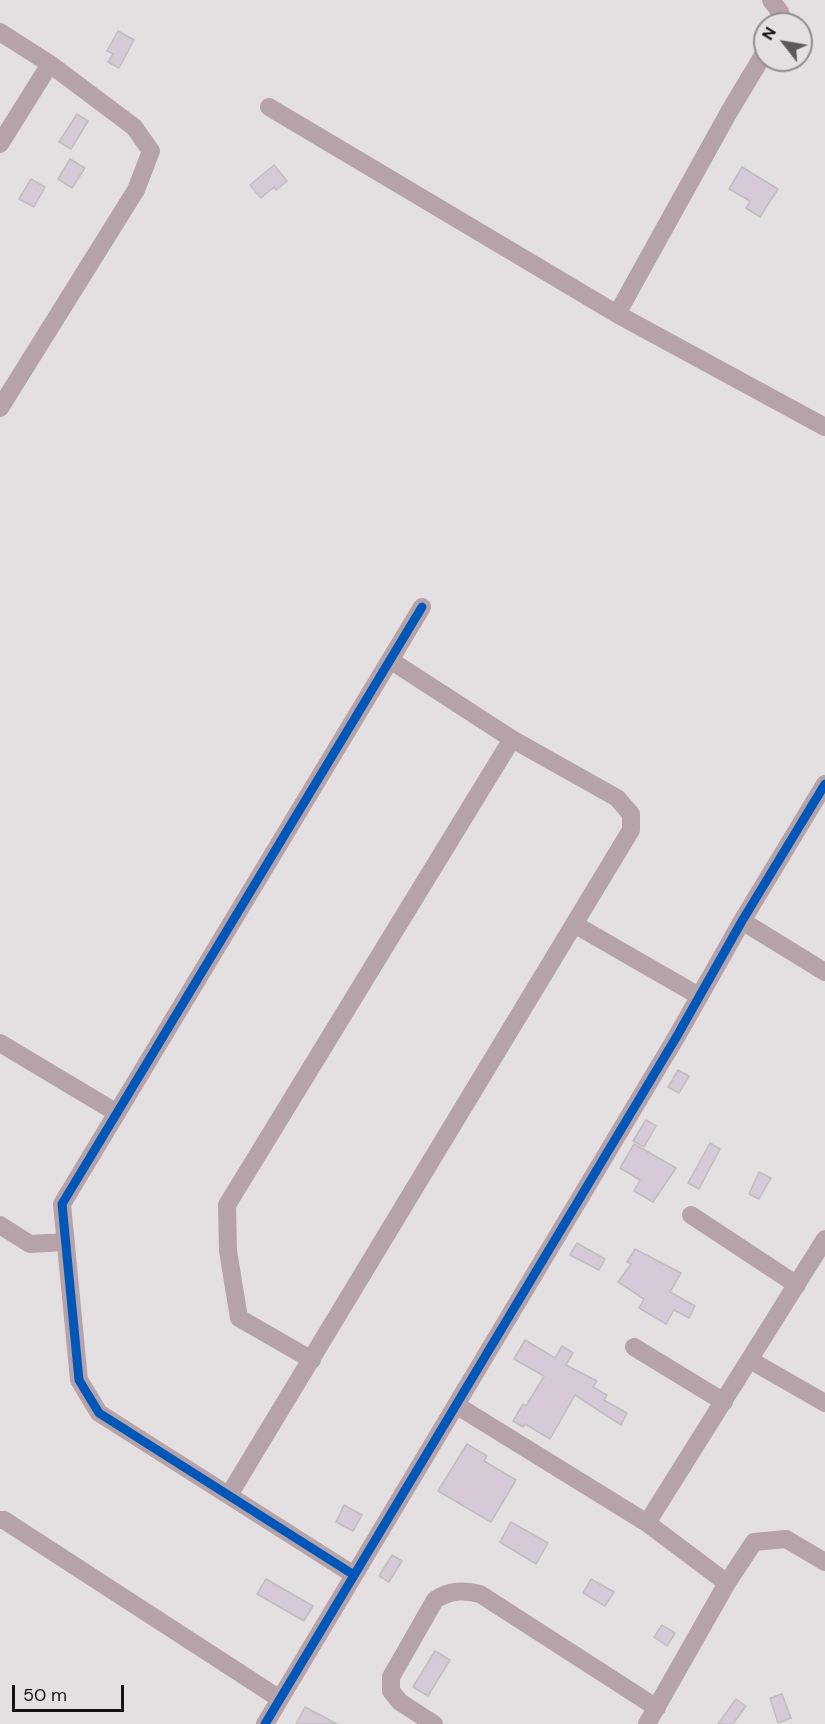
<!DOCTYPE html>
<style>
body{margin:0}
#map{position:relative;width:825px;height:1724px;overflow:hidden;background:#e4e0e2;font-family:"DM Sans",sans-serif}
canvas{display:block}
.north{position:absolute;left:753px;top:12px;width:60px;height:60px;box-sizing:border-box;background:#e5dfe3;border:2px solid #918d8f;border-radius:50%;rotate:301deg;font-size:16px;font-weight:700;line-height:24px;text-align:center;color:#131112}
.north::after{content:'';display:block;margin:auto;width:21px;height:27px;background:#5c595b;clip-path:polygon(50% 0,100% 100%,50% 72%,0 100%)}
.scale{position:absolute;left:12px;top:1685px;width:112px;height:27px;box-sizing:border-box;border:3px solid #131112;border-top:0;padding-left:8px;font-size:18px;line-height:21px;white-space:nowrap;color:#131112;-webkit-text-stroke:4px #e5dfe3;paint-order:stroke}
</style>
<div id="map">
<canvas width="825" height="1724"></canvas>
<div class="north">N</div>
<div class="scale">50 m</div>
</div>
<script>
const c = document.querySelector('canvas').getContext('2d');
c.lineJoin = 'round';
function fillPath(path, color) {
  c.fillStyle = color;
  c.fill(path, 'evenodd');
}
function trace(path, color, width, dash) {
  c.strokeStyle = color;
  c.lineWidth = width;
  c.lineCap = dash ? 'butt' : 'round';
  c.setLineDash(dash || []);
  c.stroke(path);
}
const building = new Path2D(`
 M118,31l16,9 -15,28 -11,-6 5,-8 -6,-3z
 M77,114l11,7 -17,28 -12,-7z
 M70,159l15,9 -13,20 -14,-9z
 M274,165l13,16 -11,9 -2,-3 -13,11 -11,-13z
 M742,167l36,22 -18,28 -14,-9 4,-7 -21,-12z
 M31,179l14,8 -11,20 -15,-8z
 M678,1070l11,6 -10,17 -11,-6z
 M646,1120l10,6 -12,21 -11,-6z
 M710,1143l10,6 -21,40 -11,-6z
 M634,1144l42,24 -23,34 -19,-11 6,-11 -20,-12z
 M759,1172l12,6 -12,21 -10,-5z
 M577,1243l28,16 -6,11 -29,-15z
 M635,1249l46,24 -11,19 25,14 -6,12 -15,-8 -8,14 -27,-16 5,-9 -26,-17 13,-18 -4,-2z
 M525,1340l30,18 7,-12 11,7 -7,12 31,16 -4,6 14,8 -3,5 23,13 -6,12 -46,-30 -25,44 -25,-15 -2,3 -10,-6 10,-17 3,2 18,-30 -30,-17z
 M467,1444l20,12 -3,5 32,19 -25,42 -53,-31z
 M344,1505l18,10 -9,16 -17,-9z
 M511,1522l37,21 -12,21 -36,-22z
 M392,1555l10,6 -13,21 -10,-6z
 M266,1579l47,27 -9,15 -47,-27z
 M591,1579l23,13 -9,14 -22,-13z
 M662,1625l13,8 -8,13 -13,-9z
 M435,1651l15,9 -22,36 -15,-9z
 M782,1694l9,24 -13,5 -8,-25z
 M736,1699l10,7 -13,18h-15z
 M305,1707l32,17h-41z`);
const minor = new Path2D(`
 M771,0l9,12 3,9 -1,3
 M0,32l50,32 84,63 17,24 -15,39 -136,218
 M269,107l348,207 208,113
 M0,144l50,-80
 M617,314l112,-202 36,-60
 M742,921l83,51
 M574,924l125,72
 M0,1043l117,70
 M691,1215l106,70
 M0,1225l30,19 36,-2
 M634,1347l90,55
 M312,1360l-73,-42 -11,-67 -1,-46 285,-466
 M750,1360l75,43
 M456,1405l191,118 80,60
 M229,1495l402,-665v-16l-14,-16 -105,-59 -122,-79
 M0,1520h4l276,179
 M647,1523l178,-284
 M354,1575l-255,-162 -20,-33 -17,-176 360,-597
 M265,1724l412,-688 65,-115 83,-137
 M434,1724l-34,-22 -9,-11v-14l44,-77c15,-10 28,-10 45,-6l177,114
 M647,1724l80,-141 27,-41 32,-3 39,23`);
const cycleway = new Path2D(`
 M354,1575l-255,-162 -20,-33 -17,-176 360,-597
 M265,1724l412,-688 65,-115 83,-137`);
fillPath(building, '#d6c9d8');
trace(building, '#bfbdbe', 1.5);
trace(minor, '#b6a3a9', 18);
trace(cycleway, '#0057b8', 9);
</script>
